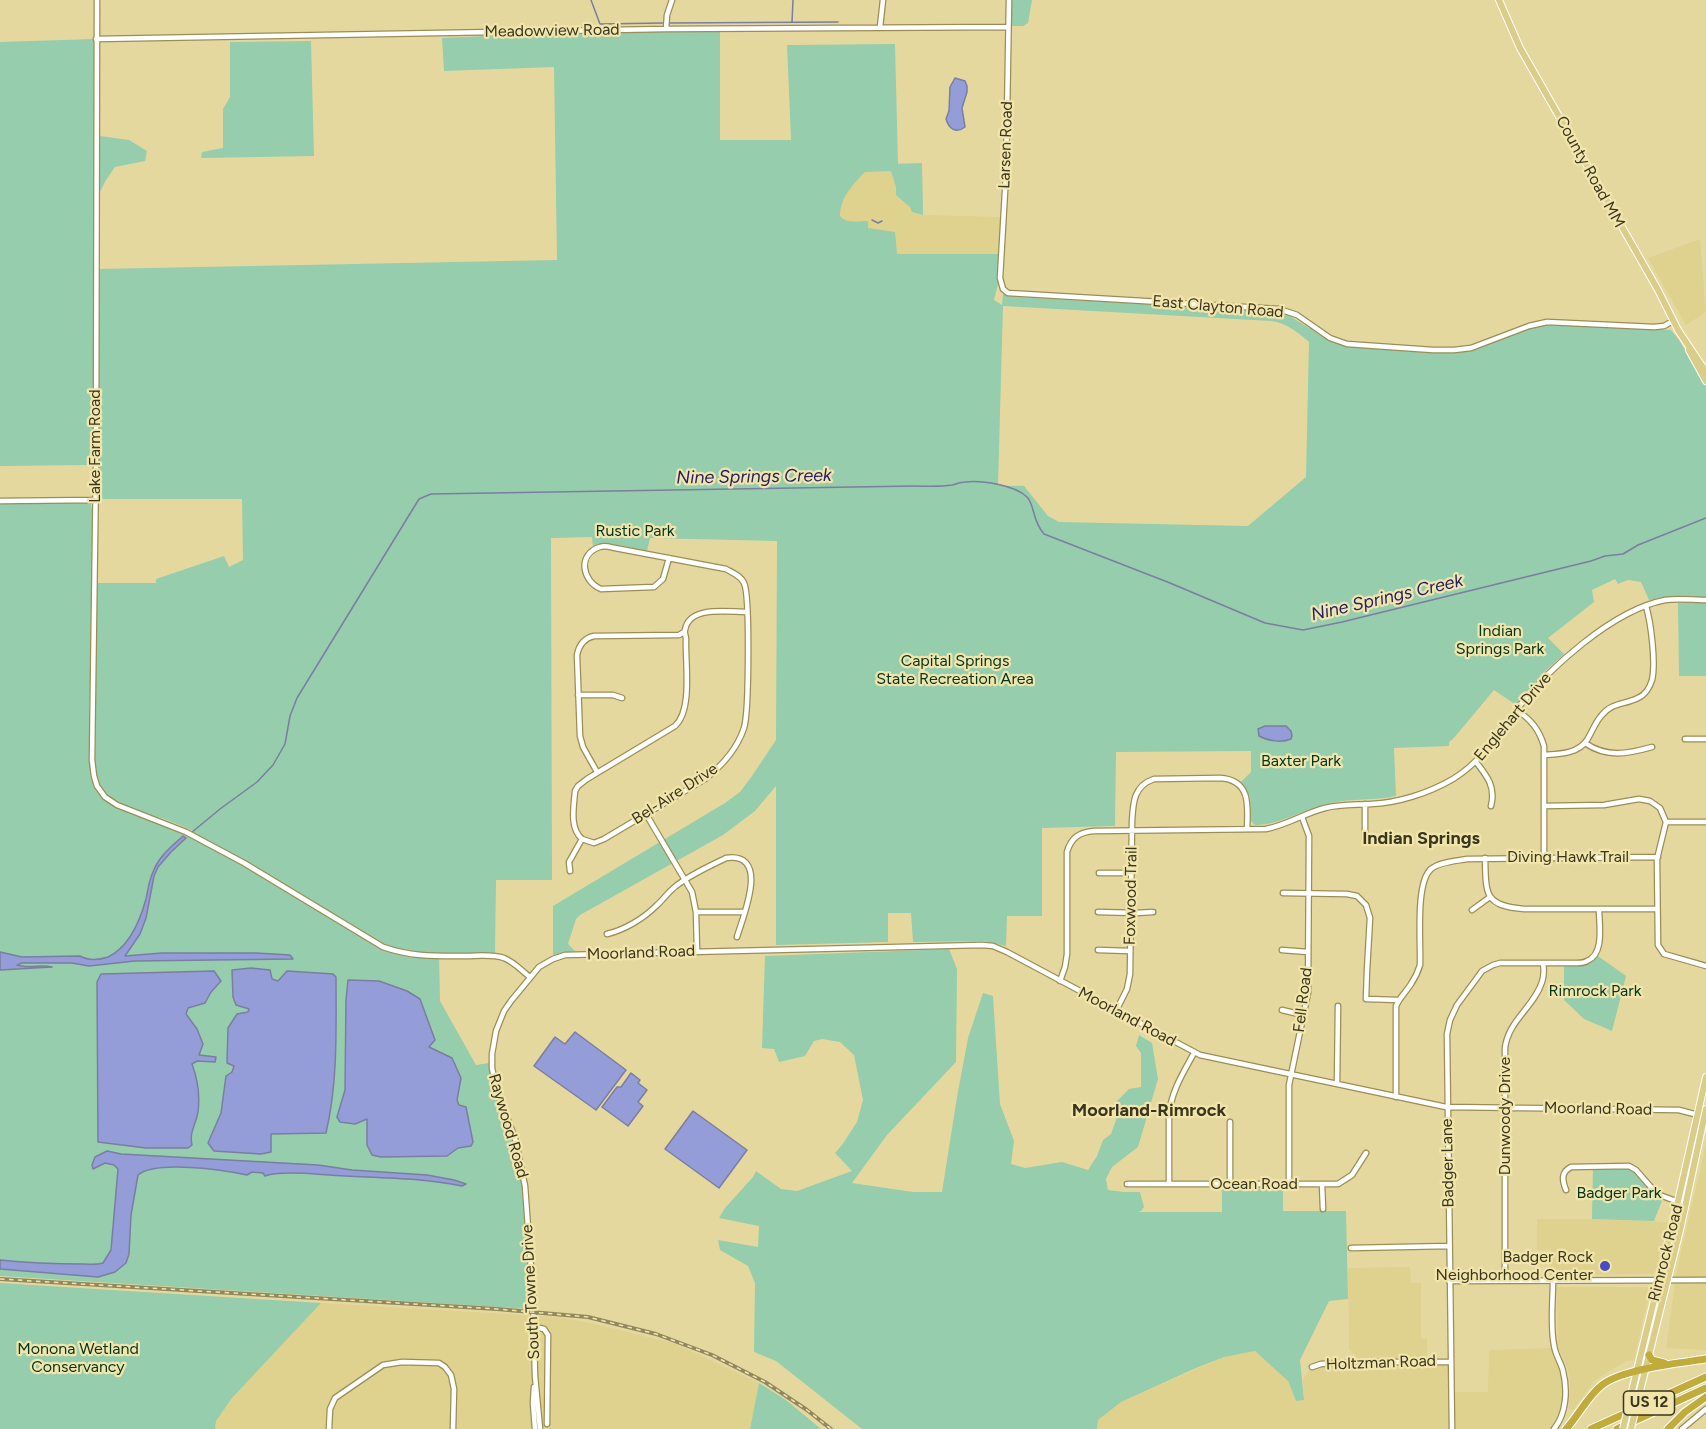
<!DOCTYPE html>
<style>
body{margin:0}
canvas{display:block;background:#e5d89e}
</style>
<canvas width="1706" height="1429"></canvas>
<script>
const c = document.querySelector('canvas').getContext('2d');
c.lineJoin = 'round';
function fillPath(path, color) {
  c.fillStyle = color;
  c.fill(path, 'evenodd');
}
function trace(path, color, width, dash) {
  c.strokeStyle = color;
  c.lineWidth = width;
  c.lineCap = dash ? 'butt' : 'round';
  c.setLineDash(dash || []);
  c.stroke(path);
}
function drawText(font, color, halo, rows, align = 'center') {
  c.font = font + ' Figtree,sans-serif';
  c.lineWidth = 4.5;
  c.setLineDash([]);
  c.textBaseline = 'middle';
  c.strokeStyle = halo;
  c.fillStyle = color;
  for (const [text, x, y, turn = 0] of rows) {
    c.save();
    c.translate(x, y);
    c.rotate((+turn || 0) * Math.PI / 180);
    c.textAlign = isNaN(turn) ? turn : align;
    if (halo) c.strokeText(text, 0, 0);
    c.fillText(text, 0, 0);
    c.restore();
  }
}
const built = new Path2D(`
 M922,163l1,52 78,2 -1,37 -208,1 -1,-90z
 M1700,239l6,73 -20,13 -38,-67z
 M1706,1144v206l-40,-2 11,-79z
 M1537,1219h55l77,3 -12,47 -4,5 -103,1 1,-25h-14z
 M1410,1267l1,16h10v55h6v23l24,1 2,30h35l1,-42 65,-2 9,21 2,34 -11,26h-457l1,-9 23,-18 103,-45 31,-6 33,30 8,20 8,-1 -1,-21 9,-12 9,-3 37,-2 -3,-7 -6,-6 -1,-81z
 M1557,1287h90l2,1 1,2 -16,70 -7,1 -18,10 -15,10 -21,29 -4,-1 1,-25 -2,-15 -9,-19 -1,-6z
 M321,1303l237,14 33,6 85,21 83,39 -9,46h-535l1,-8 16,-23z`);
const green = new Path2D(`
 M1011,0h21l-4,23 -5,3h-12z
 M720,30v110h71l-4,-95 108,-1 3,120 24,-1 1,52 -11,-3 -2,-5 -14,-12v-8l-5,-16 -26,1c-12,12 -25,26 -25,44 6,8 19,5 28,5v7l27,4 2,22h103l-1,26 -5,20 8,5 1,-11 10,3 244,13 31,5 21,13h7l22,13 121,9 83,-26 129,6 8,10 27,44v214l-43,-1 -14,3 -8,-18 -13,-2 -10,4 -3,-5 -23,11 2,12 -46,36 16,16 -21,19 -27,32 -22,-15 -41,49 -4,3v4l-55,2 2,48c-22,5 -44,2 -65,7 -27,5 -49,22 -76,22l-4,-4 -1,-24 -9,-15 10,-10v-21l-135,1 -1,74 -73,2v88h-35l-1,30 -22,-5 -71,1 -2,-29h-23v29l-112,3v-159l-21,25 -32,24 -143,80 -4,4 -8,25 7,7 -22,4v-49l172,-103 15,-11 12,-16 24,-36 1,-199 -127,-3 -3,13c-17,-3 -37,-11 -54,-4l-1,-10 -41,1 1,342h-56l-1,73 -56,1 1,47 36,64 13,-2c2,32 20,58 27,89 12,50 12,106 15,157l-531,-33v-773l84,-2 7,3 2,12 -4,212 1,40 2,10 10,19 86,39 7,-4c-14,-7 -29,-13 -44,-17 -17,-6 -38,-10 -49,-26 -6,-7 -6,-17 -8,-26l3,-180h59v-4l68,-23 5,11 14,-7 -1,-61h-144v-230l459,-9 -3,-193 -110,4 -2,-33 88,-4 23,2v-3zM1003,306l268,15c16,2 26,11 38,21l-3,135 -58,49 -189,-4 -11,-6 -24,-30c-7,-1 -21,1 -26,-1z
 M94,39l-1,426 -93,1v-424z
 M311,41l3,115 -113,2 1,-6 21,-4v-39l7,-12v-55z
 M100,136l29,4 18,11 -2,10 -30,6 -9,13 -7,14z
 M1678,603h28v73h-27z
 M949,949l8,20 -1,93 -69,73 -35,48 61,9h29l15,-95 11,-59 15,-45 10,3 7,108 14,37 -3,23 14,4 37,-6 26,8 9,-14 6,-16 8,-6 5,-14v-18l13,-13 12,-2v-34l-5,-7 3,-11 13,8 6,36 -20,68 -26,20 -6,12 2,11 16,2h16l4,15 -3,4 -3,1h84v-25h61v24h63l2,88 -19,2 -29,59 4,40 -8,1 -8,-20 -33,-30 -31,6 -28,11 -75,34 -23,18 -1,9h-235l-86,-68 -22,-9 1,-69 -7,-17 -28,-16 -2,-10 40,7 1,-21 -40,-8 6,-10 28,-31 3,-6 25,18 16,2 55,-20 -17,-18 7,-8 15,-23 6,-22 -9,-45 -14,-13 -18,-3 -8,2 -9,15 -26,6 -5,-13 -12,-1 3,-92z
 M1598,956l28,20 -14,55 -28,-12 -20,-19v-35c14,0 25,2 34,-9z
 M1593,1166l40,2 30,30 -9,23 -62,-2z
 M0,1283l321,20 -89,95 -16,23 -1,8h-215z
 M759,1383l27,17 35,29h-71z`);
const water = new Path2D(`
 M955,78l10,3 2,5v6l-5,16 3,19c-9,7 -16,2 -19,-8l3,-8 1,-24z
 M1265,726h21l5,5 1,5 -1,3c-10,4 -23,2 -32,-3l-1,-7z
 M183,836l3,2 -15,14 -13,15 -4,9 -8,42 -6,16 -15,22 37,-3h94l34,2 3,4 -158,2 -46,5 -17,-3h-50l-5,2c12,4 24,-1 35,2l-52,3v-18l22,5 58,-1c9,5 19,4 28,1 21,-10 32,-36 38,-58 2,-9 3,-19 7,-27 6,-16 18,-25 30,-36z
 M251,968l19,2 2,9 6,2 9,-10 46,3 3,3c0,52 2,105 -10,156l-55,1v18l-10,2 -47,-3 -6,-8 13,-30 5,-37 6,-4 2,-6 -7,-3 1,-35 9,-14 11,-2 1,-3 -13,-4 -3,-8 -1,-27z
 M214,971l7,10 -10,11 -6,11 -17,5 -2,6 11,15 6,15 -4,11 17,2 -1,5 -18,-1 -5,3c6,16 8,32 6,48 -2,13 -9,19 -6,33l-4,3h-42l-48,-6 -1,-160 4,-8z
 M348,980l31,1 28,10 13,8 15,41 -6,7 23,11 9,20 -4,22 2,5 7,2 7,35 -2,4 -13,2 -11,8 -66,1 -9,-2 -5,-10v-26l-12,5 -15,-2 -3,-5 8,-27 1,-90z
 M575,1032l51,38 -30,40 -62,-44 21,-29 10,7z
 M631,1073l9,7 -2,3 9,7 -9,12 5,4 -15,20 -26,-19 15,-20h4z
 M693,1111l54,39 -28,38 -54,-39z
 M107,1151l14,3 197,11 34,5 75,5 27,5 12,4 -4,2c-44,-9 -89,-8 -133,-11 -15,-1 -51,-5 -64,1l-2,-3 -11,-1 -5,3c-23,-5 -91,-15 -109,0l-7,40 -2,39 -3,9 -11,9 -17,5 -98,-8v-9c28,3 56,4 84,4 7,0 12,1 19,-1l8,-13 7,-81 -4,-4 -9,-2 -12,6 -1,-4 3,-8z`);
const stream = new Path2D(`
 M591,0l9,24 63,-1
 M792,22l1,-22
 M670,23l168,-1
 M872,220l6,3 4,-2
 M191,833l29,-24 37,-27 16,-17 12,-21 5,-28 7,-18 122,-199 12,-5 483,-8c13,0 25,1 38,-1 4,-1 9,-3 13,-3 16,-2 50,3 62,15 8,8 5,24 17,37l126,49 95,40 38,7 39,-8 249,-61 14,-5 18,-2 15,-9 68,-27`);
const minor = new Path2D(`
 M97,0l-1,467 -4,293 2,16 3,10 8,11 12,8 69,27 58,31 139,84c29,10 53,9 83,9 12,0 26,-2 38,2 10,4 18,13 26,19
 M1009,0l-3,174 -6,104 3,11 5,4 271,16 18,6 33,23 17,6 86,6h21l17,-2 58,-22 18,-4 107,5 10,-1 9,-5
 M880,27l3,-27
 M666,29l1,-14 5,-15
 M96,39l570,-10 342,-2
 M0,501l95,-1
 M578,695h35l9,3
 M1517,710c14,10 22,19 27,36v111
 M1685,739h21
 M1585,743c22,15 42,11 67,4
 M1544,755c15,-1 34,-1 43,-15 5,-8 8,-17 14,-24 11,-14 23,-11 37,-18 7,-3 12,-11 14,-18 4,-17 -1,-57 -6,-74
 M1476,762c11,14 20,25 15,44
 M597,772l-14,-25 -3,-11 -3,-81c2,-10 8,-17 17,-19l85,-1 5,-3
 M1365,804v34
 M1544,806l60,-1 35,-6 11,2 10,7 6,14 -9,37 1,86 6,9 42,12
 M646,814l46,78 4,20 1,39
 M1666,822h40
 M582,839l12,4 10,-4 101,-60c18,-14 32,-30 39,-51 5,-16 6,-133 0,-145 -3,-7 -11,-10 -18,-14l-111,-21c-5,-1 -10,-3 -15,-1 -23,7 -18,34 1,42l53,-2 9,-8 6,-21
 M582,839c-13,-11 -8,-33 -7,-48l3,-5 9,-7 88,-53c18,-16 10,-64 11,-87 0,-3 -2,-6 -1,-9 4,-25 43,-18 62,-18
 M1485,858c1,36 -1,48 39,51h133
 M570,871l-1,-9 13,-23
 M1099,873h33
 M1283,893l64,1 10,2 9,9 4,13 -3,52 -1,29 33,1
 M1472,910l18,-13
 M696,912h48
 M1098,912l38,1 17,-1
 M607,934c17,-4 36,-15 49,-28 7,-6 12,-14 20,-20 15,-12 34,-20 50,-28 45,-6 17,58 11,79
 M1098,950l32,1
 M1282,950l26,2
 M1060,981l5,-14 2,-13v-102c4,-14 12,-20 27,-21l172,-2c21,-4 39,-16 59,-21 15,-4 31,-3 46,-4 27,-1 58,-11 82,-25 28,-17 45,-44 64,-70 32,-41 96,-99 148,-109 13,-2 28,0 41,0
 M1282,1010l21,5
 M1116,1011l11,-22 3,-15 2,-152c1,-18 1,-36 22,-43l66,-1c31,2 28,28 27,51
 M1337,1084l1,-78
 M1396,1097v-91c4,-9 10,-14 15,-22 4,-6 7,-12 9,-19 1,-22 -5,-82 11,-96 8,-7 25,-8 36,-10l191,-2
 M1230,1122v62
 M1127,1184h211l14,-9 14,-22
 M1169,1184v-69c2,-23 14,-42 25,-62
 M1289,1184v-99l19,-92 1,-157 -7,-19
 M1322,1184l1,25
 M1566,1190c-4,-10 -5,-18 5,-23l58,-1 7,4 21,24 16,6 13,1
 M1351,1248l98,-2
 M1505,1280v-232c3,-27 29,-41 37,-66 2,-6 2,-13 1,-19
 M1553,1280c0,20 -3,46 1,65 1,10 7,17 9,26 5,20 3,43 -9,58
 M1449,1281l257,-1
 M535,1327l9,2 4,6 -1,89
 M1312,1367l9,-3 35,-2h95
 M534,1387l-1,16 2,26
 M329,1429l1,-20 5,-11 48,-33 19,-3 37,1 6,4 6,8 3,14 -1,40
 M540,1429l-5,-53 -2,-80 -8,-110 -10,-48 -18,-46 -5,-24v-14l4,-23 8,-20 7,-10 28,-34 14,-8 12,-4 417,-10 11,1 14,6 193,103 246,52 233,3 27,7
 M1452,1429l-5,-395 3,-14 7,-15 20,-27 5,-7 11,-6 7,-2h77c4,0 7,0 10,-2 18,-7 12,-37 12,-52
 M1682,1429l24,-20`);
const major = new Path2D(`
 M1499,0l21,48 138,242 20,40 28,42
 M1689,350l17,31
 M1639,1395l42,-169 25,-117
 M1630,1399l46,-189 30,-133`);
const highway = new Path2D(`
 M1649,1355l3,5 12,3
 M1566,1429c12,-13 21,-32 36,-44 20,-16 77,-22 104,-26
 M1591,1429l115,-52
 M1617,1429l89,-41
 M1668,1429l17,-17 21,-15`);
const rail = new Path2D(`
 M0,1279l497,30 91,8 68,17 56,21 53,27 42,28 24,19`);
const majorBridge = new Path2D(`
 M1623,1429l7,-30
 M1631,1429l8,-34`);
const markers = [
 [1605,1266,6,"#4c4bc1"]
];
const shields = [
 [1649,1403,51]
];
const shieldNames = [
 ["US 12",1649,1403]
];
const streetNames = [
 ["Meadowview Road",552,31,-1],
 ["Larsen Road",1006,145,-88],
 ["County Road MM",1590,172,61],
 ["East Clayton Road",1218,307,5],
 ["Lake Farm Road",95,446,-90],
 ["Englehart Drive",1513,717,-50],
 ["Bel-Aire Drive",675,794,-33],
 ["Diving Hawk Trail",1568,857],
 ["Foxwood Trail",1131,896,-89],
 ["Moorland Road",641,953,-2],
 ["Fell Road",1303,1000,-83],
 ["Moorland Road",1127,1017,28],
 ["Moorland Road",1598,1109,1],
 ["Dunwoody Drive",1505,1116,-90],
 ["Raywood Road",508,1126,74],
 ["Badger Lane",1448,1163,-91],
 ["Ocean Road",1254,1184],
 ["Rimrock Road",1666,1253,-76],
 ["South Towne Drive",531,1292,-93],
 ["Holtzman Road",1381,1363,-2]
];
const parkNames = [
 ["Rustic Park",635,531],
 ["Indian",1500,631],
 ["Springs Park",1500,649],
 ["Capital Springs",955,661],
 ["State Recreation Area",955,679],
 ["Baxter Park",1301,761],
 ["Rimrock Park",1595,991],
 ["Badger Park",1619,1193],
 ["Monona Wetland",78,1349],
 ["Conservancy",78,1367]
];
const poiNames = [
 ["Badger Rock",1593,1257],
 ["Neighborhood Center",1593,1275]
];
const waterNames = [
 ["Nine Springs Creek",754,477,-1],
 ["Nine Springs Creek",1387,598,-13]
];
const neighbourhoodNames = [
 ["Indian Springs",1421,839],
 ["Moorland-Rimrock",1149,1111]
];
fillPath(built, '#dfd18e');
fillPath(green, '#96cdac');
fillPath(water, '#959dd9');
trace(water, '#7a7ea1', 1.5);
trace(stream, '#7a7ea1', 1.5);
trace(minor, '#9a8e56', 7);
trace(major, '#fff', 8);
trace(highway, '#fff', 9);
trace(minor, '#fff', 4.5);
trace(major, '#dacd89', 6);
trace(highway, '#c1ab3a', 7);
trace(rail, '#91885f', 4);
trace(rail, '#f2e5ab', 1.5, [4.5]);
trace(majorBridge, '#fff', 8, []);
trace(majorBridge, '#dacd89', 6);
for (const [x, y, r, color] of markers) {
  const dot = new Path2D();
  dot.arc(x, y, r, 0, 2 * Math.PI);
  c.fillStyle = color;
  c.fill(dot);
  trace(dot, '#f2e5ab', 2);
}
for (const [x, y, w] of shields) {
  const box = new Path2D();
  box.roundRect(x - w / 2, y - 12, w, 24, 4.5);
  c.fillStyle = '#f2e5ab';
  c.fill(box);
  trace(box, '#3a351e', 1.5);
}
drawText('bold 15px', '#3a351e', null, shieldNames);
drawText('16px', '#3a351e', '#f2e5ab', streetNames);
drawText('16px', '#00361e', '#f2e5ab', parkNames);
drawText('16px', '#3a351e', '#f2e5ab', poiNames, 'right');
drawText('italic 18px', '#242267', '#f2e5ab', waterNames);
drawText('bold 18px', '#3a351e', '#f2e5ab', neighbourhoodNames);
</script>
